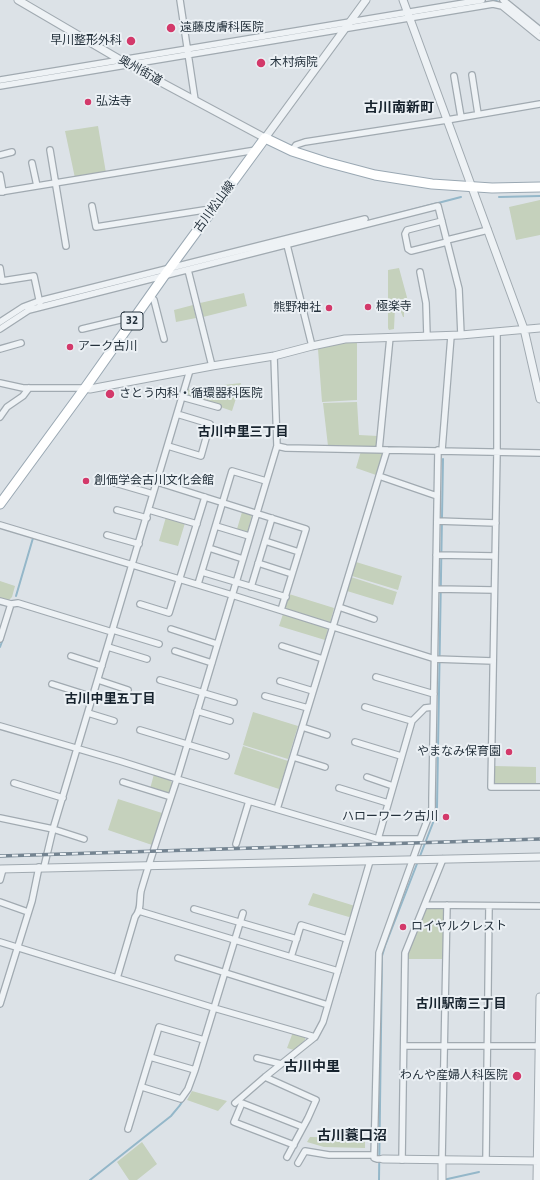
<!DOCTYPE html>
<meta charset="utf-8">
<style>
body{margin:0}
canvas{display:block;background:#dce2e7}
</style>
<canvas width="540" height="1180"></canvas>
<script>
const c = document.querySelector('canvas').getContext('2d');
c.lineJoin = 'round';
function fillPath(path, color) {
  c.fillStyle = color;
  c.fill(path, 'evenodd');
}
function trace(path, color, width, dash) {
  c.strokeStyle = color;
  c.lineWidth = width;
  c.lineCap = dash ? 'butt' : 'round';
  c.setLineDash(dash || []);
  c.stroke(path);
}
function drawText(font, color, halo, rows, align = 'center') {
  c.font = font + ' "Titillium Web","Noto Sans JP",sans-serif';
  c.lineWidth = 4;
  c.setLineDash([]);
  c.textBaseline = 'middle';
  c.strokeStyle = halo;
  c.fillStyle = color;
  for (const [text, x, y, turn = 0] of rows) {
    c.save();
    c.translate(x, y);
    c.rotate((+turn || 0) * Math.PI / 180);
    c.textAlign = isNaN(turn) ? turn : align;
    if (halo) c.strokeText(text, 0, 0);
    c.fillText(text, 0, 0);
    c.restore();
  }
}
const green = new Path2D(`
 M98,126l8,47 -31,5 -10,-47z
 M540,200v35l-24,5 -7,-33z
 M399,268l9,33 -4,4v12h-1l-4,-10h-4l-1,22 -5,1 -1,-2v-58z
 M244,293l3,13 -44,11 -3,-14z
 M193,305l3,13 -20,4 -2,-12z
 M357,341v59l-35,2 -4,-53 21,-6z
 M241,383l-9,28 -46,-16 2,-6z
 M357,402l2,33 19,1 -1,12 -49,-2 -5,-43z
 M361,451l22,2 -7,22 -20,-7z
 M242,512l10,3 -5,18 -10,-4z
 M166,517l19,6 -7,23 -19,-5z
 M356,562l46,14 -4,14 -46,-14z
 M351,577l46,15 -4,13 -46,-14z
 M0,581l15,5 -3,11 -4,4 -8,-3z
 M289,594l45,14 -4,15 -46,-14z
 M283,614l45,14 -3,12 -46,-14z
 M253,712l45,14 -10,33 -45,-14z
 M243,746l45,15 -9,28 -45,-15z
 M494,766l42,1v17l-43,-1z
 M154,774l15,5 3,4 -3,11 -19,-5z
 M118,799l44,14 -10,32 -44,-15z
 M313,893l42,13 -3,9 -3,2 -41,-12z
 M425,907h20v52h-37l-1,-4z
 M293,1032l12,5v3l-11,10 -7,-2z
 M192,1091l35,10 -9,10 -31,-11z
 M310,1137l55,1v10l-41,-1 -17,-5z
 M142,1142l15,22 -20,16h-8l-12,-18z`);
const stream = new Path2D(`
 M463,6l33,-5 7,3
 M135,61l39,-7
 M15,81l97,-17
 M499,197l41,-1
 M365,222l96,-25
 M177,269l39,-10
 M34,306l127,-33
 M0,325l26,-17
 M16,596l17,-58
 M0,647l3,-8
 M90,1180l81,-64c12,-13 20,-25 25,-42
 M379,1180l3,-224 3,-10 51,-131 1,-8 6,-348
 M443,1180l36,-8`);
const minor = new Path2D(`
 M180,0l15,100
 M503,0l37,30
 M472,75l6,39
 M454,76l7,41
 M0,80l482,-80
 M0,86l493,-82 9,2 38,31
 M50,150l16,96
 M292,151l4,-6 9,-3 142,-22 93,-16
 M0,155l12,-3
 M32,163l5,23
 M0,175l3,17
 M0,192l256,-42
 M92,206l4,21 108,-17 8,1
 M442,221l-35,9 -2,4 3,15 3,2 36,-9
 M447,240l41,-10
 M287,245l25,101
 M0,268l2,13 32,-5 6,28
 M188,270l24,96
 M420,272l6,31 1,33
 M150,296l4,4 10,39
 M0,322l23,-15 16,-6 326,-82
 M0,329l29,-19 409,-104 21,83 2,46
 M82,329l46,-11 5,1
 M497,332v120l-6,335h49
 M0,349l21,-6
 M0,383l23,5h62
 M182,397l36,10
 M0,417l7,-10 16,-11 6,-8
 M168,446l33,10 9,-32 -33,-10
 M277,446l9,2 254,5
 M379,450l11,-113
 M442,450l9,-114
 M379,476l58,20
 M105,480l48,14
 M157,482l149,47 -25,81
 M117,510l30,8
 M149,510l48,14
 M437,521l59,2
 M0,525l232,70 203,64 58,2
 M216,526l33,10
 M107,535l32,9
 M265,541l34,11
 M209,548l34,11
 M436,555l59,1
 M258,563l34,11
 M202,572l84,25
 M198,584l34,-113 34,10
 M251,587l21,-69
 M436,589l58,1
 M0,601l11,3 7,-1 94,29
 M140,604l29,9 36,-116
 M339,607l35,12
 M171,629l46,15
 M113,630l46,14
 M0,639l11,-35
 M282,646l41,13
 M108,647l39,12
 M175,651l37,12
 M71,656l31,10
 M376,677l58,17
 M98,680l30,10
 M160,680l74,22
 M280,681l33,10
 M52,684l41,13
 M265,696l43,12
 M365,707l47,14
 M197,711l33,10
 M88,713l26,8
 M0,726l120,35 57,18 100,-333 -3,-90
 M302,727l25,8
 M140,730l86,26
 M355,742l46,14
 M293,757l32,10
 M367,777l26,9
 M123,782l48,15
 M14,783l49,15
 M339,788l49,15
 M277,809l110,-359
 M0,818l53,11 31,10
 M378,839l34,-118 13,-13 8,-1
 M236,844l13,-43
 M44,867l9,-38 137,-459
 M0,880l3,-11
 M0,902l28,10
 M425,905l115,1
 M194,909l103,30
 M139,911l152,46
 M0,942l214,66 101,29 -50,40 -30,26
 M178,958l150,47
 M338,971l-47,-14 10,-32 46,14
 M117,978l18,-61c7,-8 4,-17 6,-26 11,-38 24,-75 36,-112l72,22 129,38h42l12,-31v-9l6,-349
 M0,1004l32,-103 7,-34
 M315,1037l8,-15 47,-161
 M404,1046h135
 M150,1057l45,13
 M257,1058l24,6
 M265,1077l51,23 -8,18 -21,39
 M142,1087l39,12 7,-10 7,-19 48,-157
 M128,1129l31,-102 45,13
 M294,1145l-60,-23 8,-19 61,24
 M383,1159h-6l-3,-1 5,-205 41,-114
 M402,1160l3,-207 38,-94
 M442,1160l5,-255
 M486,1160l3,-254
 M298,1163l7,-12 24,4h45`);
const tertiary = new Path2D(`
 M18,0l111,65 136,73 101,-138
 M403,0l121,329 16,70
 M85,388l5,1 122,-23 62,-10 38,-10 33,-7 116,-4 79,-7
 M0,869l540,-12
 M383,1159l157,2
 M442,1160v20
 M537,1180l3,-183`);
const primary = new Path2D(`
 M0,504l85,-116 79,-112 101,-138 27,13 34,11 49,13 57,9 60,4 48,-1`);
const rail = new Path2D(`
 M0,856l540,-17`);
const markers = [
 [171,28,5,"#d3396a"],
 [131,41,5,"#d3396a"],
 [261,63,5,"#d3396a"],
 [88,102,4,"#d3396a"],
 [368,307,4,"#d3396a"],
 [329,308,4,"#d3396a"],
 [70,347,4,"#d3396a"],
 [110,394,5,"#d3396a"],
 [86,481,4,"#d3396a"],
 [509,752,4,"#d3396a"],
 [446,817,4,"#d3396a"],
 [403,927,4,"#d3396a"],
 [517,1076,5,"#d3396a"]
];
const shields = [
 [132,321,22]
];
const shieldNames = [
 ["32",132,321]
];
const poiNames = [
 ["遠藤皮膚科医院",180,28],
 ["早川整形外科",122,41,"right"],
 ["木村病院",270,63],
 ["弘法寺",96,102],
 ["極楽寺",376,307],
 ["熊野神社",321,308,"right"],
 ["アーク古川",78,347],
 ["さとう内科・循環器科医院",119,394],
 ["創価学会古川文化会館",94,481],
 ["やまなみ保育園",501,752,"right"],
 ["ハローワーク古川",438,817,"right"],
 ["ロイヤルクレスト",411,927],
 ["わんや産婦人科医院",508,1076,"right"]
];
const streetNames = [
 ["奥州街道",140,71,29],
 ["古川松山線",215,207,-54]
];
const neighbourhoodNames = [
 ["古川中里三丁目",243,433],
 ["古川中里五丁目",110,700],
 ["古川駅南三丁目",461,1005]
];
const quarterNames = [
 ["古川南新町",399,109],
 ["古川中里",312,1068],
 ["古川蓑口沼",352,1137]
];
fillPath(green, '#c5d1bc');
trace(stream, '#94b7c9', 2);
trace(minor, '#a1aab1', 8);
trace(tertiary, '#a1aab1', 9);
trace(primary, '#9aa8b3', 11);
trace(minor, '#eef2f5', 5.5);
trace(tertiary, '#eef2f5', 7);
trace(primary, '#fff', 9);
trace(rail, '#748491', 3.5);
trace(rail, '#ebf0f4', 2, [6]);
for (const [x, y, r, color] of markers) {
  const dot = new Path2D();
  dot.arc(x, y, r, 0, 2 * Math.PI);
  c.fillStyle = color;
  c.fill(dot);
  trace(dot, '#ebf0f4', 1.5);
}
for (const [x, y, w] of shields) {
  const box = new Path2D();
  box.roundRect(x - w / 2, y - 9, w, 18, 3);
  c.fillStyle = '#ebf0f4';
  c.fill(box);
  trace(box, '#25323d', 1);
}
drawText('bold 11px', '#25323d', null, shieldNames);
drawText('12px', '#25323d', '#ebf0f4', poiNames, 'left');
drawText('12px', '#25323d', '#ebf0f4', streetNames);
drawText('bold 13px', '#17232e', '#ebf0f4', neighbourhoodNames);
drawText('bold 14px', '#17232e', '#ebf0f4', quarterNames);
</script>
